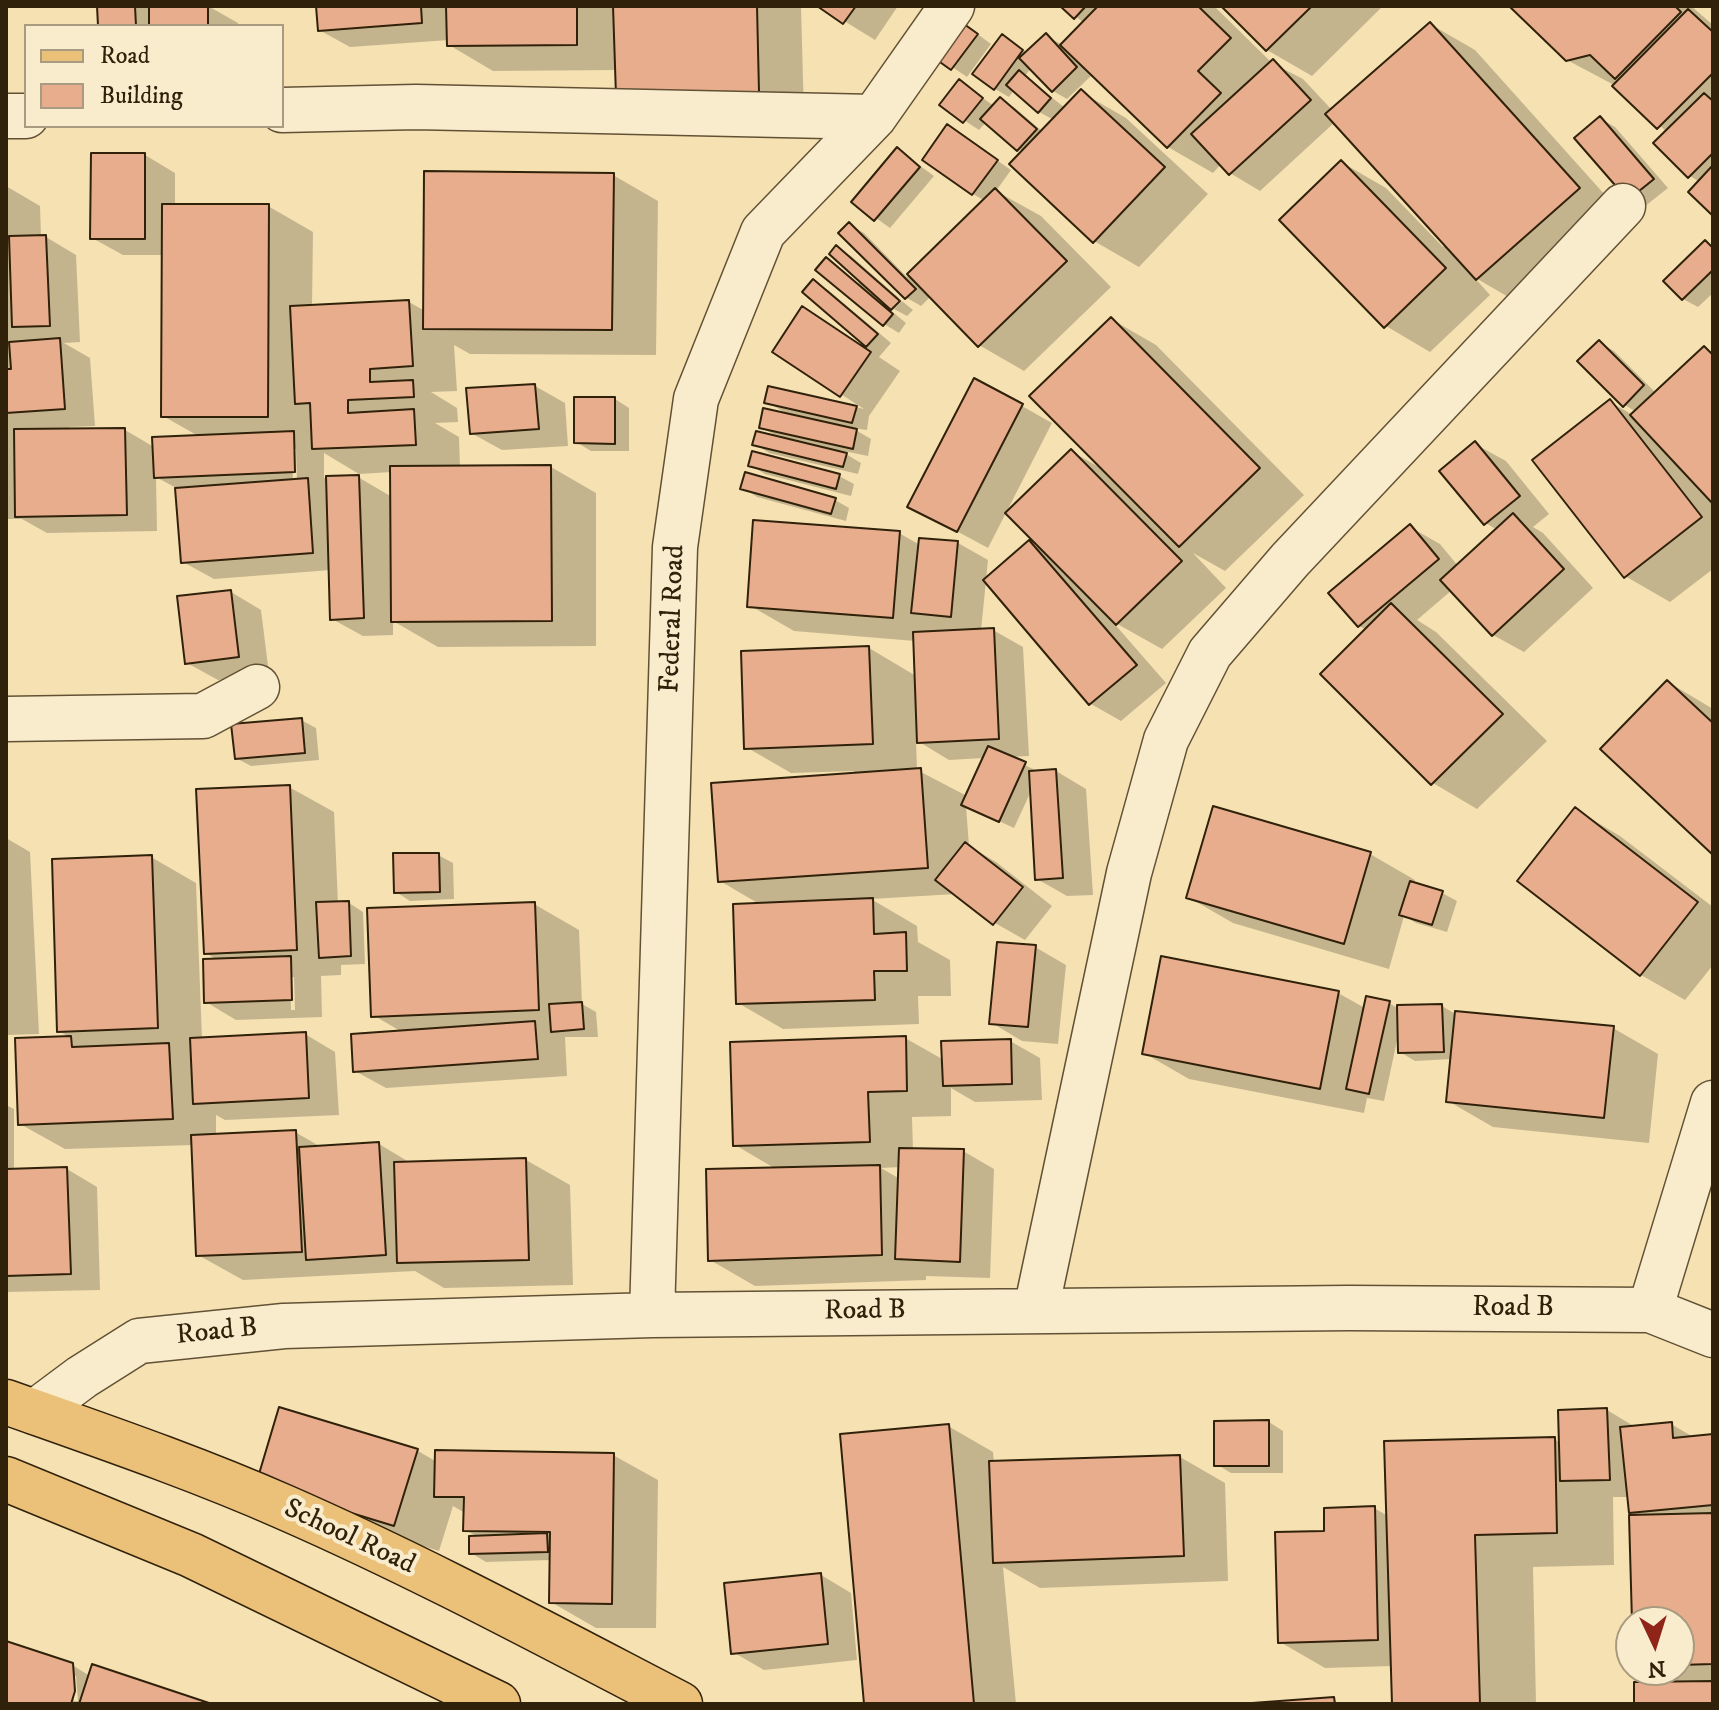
<!DOCTYPE html>
<style>
body{margin:0}
#map{position:relative;width:1719px;height:1710px;overflow:hidden;background:#f6e1b2;font-family:"IM FELL DW Pica",serif}
canvas{display:block}
.frame{position:absolute;inset:0;border:8px solid #30210a;pointer-events:none}
.legend{position:absolute;left:24px;top:24px;width:260px;height:104px;box-sizing:border-box;background:#f9eccd;border:2px solid #a99b7f;margin:0;padding:10px 14px;list-style:none;font-size:24px;color:#30210a}
.legend li{display:flex;align-items:center;gap:16px;height:40px}
.legend b{width:40px;border:2px solid #a99b7f}
.north{position:absolute;left:1615px;top:1606px;width:80px;height:80px;box-sizing:border-box;background:#f9eccd;border:2px solid #a99b7f;border-radius:50%;rotate:176deg;font-size:22px;font-weight:700;line-height:32px;text-align:center;color:#30210a}
.north::after{content:'';display:block;margin:auto;width:28px;height:36px;background:#8f2418;clip-path:polygon(50% 0,100% 100%,50% 72%,0 100%)}
</style>
<div id="map">
<canvas width="1719" height="1710"></canvas>
<div class="frame"></div>
<ul class="legend">
<li><b style="height:10px;background:#ebc079"></b>Road</li>
<li><b style="height:22px;background:#e7ad8c"></b>Building</li>
</ul>
<div class="north">N</div>
</div>
<script>
const c = document.querySelector('canvas').getContext('2d');
c.lineJoin = 'round';
function fillPath(path, color) {
  c.fillStyle = color;
  c.fill(path, 'evenodd');
}
function trace(path, color, width, dash) {
  c.strokeStyle = color;
  c.lineWidth = width;
  c.lineCap = dash ? 'butt' : 'round';
  c.setLineDash(dash || []);
  c.stroke(path);
}
function drawText(font, color, halo, rows, align = 'center') {
  c.font = font + ' "IM FELL DW Pica",serif';
  c.lineWidth = 8;
  c.setLineDash([]);
  c.textBaseline = 'middle';
  c.strokeStyle = halo;
  c.fillStyle = color;
  for (const [text, x, y, turn = 0] of rows) {
    c.save();
    c.translate(x, y);
    c.rotate((+turn || 0) * Math.PI / 180);
    c.textAlign = isNaN(turn) ? turn : align;
    if (halo) c.strokeText(text, 0, 0);
    c.fillText(text, 0, 0);
    c.restore();
  }
}
const shadow = new Path2D(`
 M99,6h109l30,17v3h-138z
 M318,6h483l3,111 -187,-47 -124,1 -44,-26v-5l-99,7 -31,-17z
 M820,6h78l-23,34z
 M1063,6h151l58,57 31,16 29,31 98,-86 45,26 148,165 -101,90 -48,-28 16,18 -60,57 -44,-26 -45,-164 45,26 57,59 3,-3 -111,-122 -75,69 -30,-18 -9,-9 -8,9 -45,-26 -75,-73 -26,25 -14,-8 -22,-23 -6,8 40,32 16,-16 45,26 82,76 -69,73 -45,-26 -71,-89 -37,-30 -7,8 -38,-25 18,-24 35,25 6,-7 15,9 28,24 11,-12 -15,-8 -25,-22 -5,7 -14,-8 8,-52 25,16 18,-17 15,8 23,-21z
 M1224,6h159l-71,70 -45,-26z
 M1512,6h179l22,19v188l-13,-31 -10,-6 -23,-44 -53,-47 -47,-25z
 M972,30l19,14 -24,33 -34,-23z
 M1601,119l14,8 53,61 -24,19z
 M948,126l63,44 -15,21 45,25 70,71 -87,84 -45,-26 -48,-49 -10,10 -14,-8 -58,-73 15,8 43,44 78,-76 -12,-7z
 M898,150l36,26 -44,52 -36,-26z
 M145,155l30,18v33h93l45,26 -1,75 97,-5 16,9 188,-136 45,26 -2,154 -186,-1 -16,-9 3,46 -26,1 26,16 1,14 -23,1 24,14 1,31 91,-1 45,26v153l-158,1 -45,-26v14l-30,1 -31,-17 -1,-49 -117,9 -31,-17 -5,-73 -22,-12 1,54 -110,2 -25,-14h-16v-333l34,20 1,31h5l30,18 4,87 -16,1 26,15 5,68 -26,1v4l56,-1 29,17 46,-10 -37,-21 1,-161h-41l-31,-17zM292,449h4l1,33h-4zM324,453l35,21 33,-2v25l-34,-20 -34,1z
 M1706,243l7,4v46l-15,14 -15,-8z
 M837,248l14,8 48,42 -10,11 17,14 -7,10 -15,-9 -57,-64 31,23 3,-3z
 M813,282l15,8 63,53 -12,14 21,14 -31,45 -2,14 -15,-2 19,11 -3,17 -29,-6 22,13 -3,11 -89,-21 -14,-9 23,-7 -17,-10 28,-12 -22,-13 3,-14 94,21 -89,-57 28,-44 62,39 1,-2z
 M902,301l11,9 -6,6 -13,-7z
 M1111,319l45,26 148,150 -79,76 -32,-18 33,35 -64,61 -50,-28 54,62 -45,38 -30,-17 -105,-123 -5,49h12l30,17 6,109 -21,1 31,15 17,-1 30,18 7,106 -26,1 -30,-17 -5,-90 -18,39 -48,-22 3,40 27,16 56,44 -27,34 -30,-17 -39,-29 -85,5 46,27 1,16 32,18 1,36h-33l1,28 -136,5 -45,-26 23,-98 -41,-24 134,-106v-4l-63,2 -45,-26 123,-99 47,28 -1,-35 -121,-10 -45,-26 150,-72 21,12 38,-2 30,17 -2,20 44,-37 12,7 29,-99 33,19zM916,740l33,20 35,-2 -17,38 -50,-26z
 M1600,343l14,8 42,42 49,-44 8,4v216l-43,33 -45,-26 -15,-174 23,13 3,-3 -11,-7z
 M535,386l30,17 3,43 -66,4 -31,-17z
 M615,399l14,9v43h-38l-15,-9z
 M1022,406l30,17 -64,125 -78,-42z
 M1475,444l31,17 43,53 -16,13 10,6 50,55 -69,64 -31,-17 -41,-45 -35,30 19,12 111,109 -70,68 -44,-26 -66,-153 -8,-4 51,-99 30,17 18,22 39,-36 -11,-7z
 M750,465l89,11 15,8 -3,12 -86,-22z
 M743,488l92,12 14,8 -3,13 -89,-24z
 M231,592l30,18 8,64 -51,6 -31,-17z
 M1668,682l45,27v143z
 M301,720l15,8 3,32 -68,6 -15,-8z
 M289,787l45,25 4,92 11,-1 14,9 2,52 -24,1v10l-20,1 1,41 -86,3 -30,-18 13,-41 -13,-8zM290,977h4l1,33h-4z
 M1576,810l44,26 93,71v58l-28,35 -44,-25z
 M6,838l24,14 9,182 -33,1z
 M1370,854l45,26 -1,4 28,9 15,8 -10,31 -31,-9 -12,-7 -15,53 -156,-46 -45,-26z
 M438,855l15,8 1,36 -44,2 -14,-9z
 M151,857l45,26 6,156 103,-5 30,18 4,63 -114,5 -9,-5v21l79,-4 26,15 58,-3 30,18 117,-2 44,25 3,100 -129,3 -29,-17 -172,9 -45,-25 -5,-110 -128,4 -45,-25 -3,-84 54,-2 -12,-7z
 M534,904l45,26 3,74 14,8 2,25h-33l2,39 -181,12 -31,-17 47,-39 -29,-17z
 M1035,947l31,18 -8,79 -36,-3 -30,-18z
 M1338,993l27,15 24,-5 10,6 43,-3 15,9 156,13 45,26 -9,89 -156,-16 -45,-26 4,-42 -37,2 -15,-9 -2,-16 -14,65 -17,-3 -3,15 -175,-34 -45,-26z
 M905,1038l39,22 66,-19 30,17 2,42 -67,2 -24,-14v28l-39,1 1,33 50,1 31,18 -4,109 -64,-2v4l-171,6 -45,-26 66,-91 -41,-24zM901,1167l-1,12 -19,-11z
 M6,1105l8,4v62l53,-2 30,18 3,103 -94,2z
 M280,1409l138,42 19,11 176,-7 45,25 -2,148h-60l-45,-26v-42l-65,2 -15,-9 9,-15 -15,-8v-17l-12,-7 -14,45 -136,-42z
 M1607,1410l30,18 34,-4 24,14 18,-2v268h-77l32,-20 -24,-14h35v-48h-45l5,-105 -8,-5 -2,-15h-16l1,68 -81,2 3,137h-142l-1,-38 -68,2 -45,-26 46,-110 48,-24 14,8 166,-77 7,4z
 M1269,1422l14,9v42h-52l-15,-9z
 M948,1426l45,26 1,11 186,-6 45,26 3,98 -188,7 -37,-21 13,137h-150z
 M821,1575l30,18 6,67 -93,10 -31,-18z
 M6,1643l66,22 18,11 116,28h-200zM72,1676h4l2,25h-4z`);
const building = new Path2D(`
 M97,6h38l1,20h-38z
 M149,6h59v20h-59z
 M316,6h105l1,17 -104,8z
 M446,6h131v39l-130,1z
 M613,6h144l2,86 -143,4z
 M817,6h39l-13,18z
 M1060,6h26l-12,13z
 M1098,6h100l33,32 -33,33 23,22 -54,55 -107,-103z
 M1221,6h91l-46,45z
 M1509,6h166l6,6 -66,67 -25,-24 -24,6z
 M1688,9l25,23v41l-56,56 -45,-43z
 M957,19l21,15 -27,36 -21,-15z
 M1430,22l150,166 -104,92 -151,-166z
 M1046,33l31,34 -25,25 -33,-34z
 M1002,34l21,16 -29,40 -22,-16z
 M1273,59l38,41 -82,75 -38,-41z
 M1019,70l32,28 -13,15 -32,-28z
 M959,79l24,19 -20,25 -24,-18z
 M1081,89l84,78 -72,76 -84,-79z
 M1704,93l9,8v52l-25,25 -35,-35z
 M1000,97l37,32 -20,22 -37,-32z
 M1600,116l54,63 -26,21 -54,-62z
 M947,124l51,36 -26,35 -50,-35z
 M897,147l23,20 -46,54 -23,-19z
 M91,153h54v86h-55z
 M1341,160l105,108 -62,60 -105,-108z
 M1713,165v51l-25,-24z
 M424,171l190,2 -2,157 -189,-1z
 M995,188l72,73 -89,86 -71,-73z
 M162,204h107l-1,213h-107z
 M849,222l67,67 -11,10 -67,-66z
 M46,235l4,91 -38,1 -3,-91z
 M1705,240l8,8v22l-31,30 -19,-19z
 M836,245l64,56 -9,9 -62,-56z
 M826,257l67,57 -10,12 -68,-56z
 M813,279l65,55 -12,13 -64,-55z
 M409,300l4,66 -43,3v13l43,-2 1,17 -66,3v13l66,-4 2,36 -104,4 -2,-46 -15,1 -5,-98z
 M802,306l69,46 -31,45 -68,-45z
 M1111,317l149,151 -81,79 -150,-151z
 M60,338l5,71 -59,4v-44h5l-2,-27z
 M1599,340l45,45 -21,22 -46,-46z
 M1704,346l9,9v149l-83,-89z
 M974,378l49,26 -66,128 -50,-25z
 M535,384l4,45 -69,5 -4,-46z
 M768,386l89,20 -5,17 -88,-20z
 M574,397h41v47l-41,-1z
 M1610,399l92,118 -78,61 -92,-118z
 M763,408l94,21 -4,20 -94,-21z
 M125,428l2,87 -112,2 -1,-88z
 M294,431l1,41 -141,6 -2,-41z
 M756,431l91,22 -4,14 -91,-22z
 M1475,441l45,55 -36,29 -45,-54z
 M1071,449l111,112 -66,64 -111,-112z
 M752,451l88,23 -4,15 -88,-23z
 M551,465l1,156 -161,1 -1,-156z
 M745,472l91,26 -5,16 -91,-25z
 M359,475l5,143 -34,2 -4,-144z
 M308,478l5,75 -132,10 -6,-75z
 M1513,513l51,56 -72,67 -52,-56z
 M753,520l147,11 -7,87 -146,-11z
 M1410,524l29,35 -81,68 -30,-34z
 M919,538l39,3 -7,76 -40,-4z
 M1029,540l108,125 -48,40 -106,-125z
 M231,590l8,67 -54,7 -8,-68z
 M1391,603l112,111 -72,71 -111,-111z
 M994,628l5,111 -82,4 -4,-111z
 M869,646l4,98 -129,5 -3,-98z
 M1667,680l46,43v132l-113,-106z
 M302,718l3,35 -70,6 -4,-35z
 M988,746l38,16 -27,60 -38,-17z
 M921,768l7,100 -210,14 -7,-99z
 M1056,769l7,109 -28,2 -6,-109z
 M290,785l7,165 -93,4 -8,-165z
 M1213,806l158,46 -27,92 -158,-46z
 M1575,807l123,95 -58,74 -123,-95z
 M965,842l58,45 -30,38 -58,-45z
 M393,853h46l1,39 -46,1z
 M152,855l6,173 -101,4 -5,-173z
 M1410,881l33,10 -11,34 -33,-10z
 M873,898l1,36 32,-2 1,39h-33l1,29 -139,4 -3,-100z
 M349,901l2,55 -32,2 -3,-56z
 M535,902l4,108 -168,7 -4,-109z
 M997,942l39,3 -8,82 -39,-3z
 M291,956l1,44 -88,3 -1,-44z
 M1161,956l178,35 -19,98 -178,-35z
 M1366,996l24,5 -21,93 -23,-5z
 M582,1002l2,27 -33,3 -2,-28z
 M1442,1004l2,48 -46,1 -1,-48z
 M1455,1011l159,15 -10,92 -158,-16z
 M535,1021l3,38 -185,13 -2,-38z
 M306,1032l3,66 -116,6 -3,-66z
 M71,1036l1,11 97,-4 4,76 -155,6 -3,-87z
 M906,1036l1,55 -39,1 2,50 -137,4 -3,-104z
 M1011,1039l1,45 -69,2 -2,-45z
 M296,1130l6,122 -106,4 -5,-121z
 M379,1142l7,113 -80,5 -7,-113z
 M899,1148l65,1 -4,113 -65,-3z
 M526,1158l3,102 -132,3 -3,-101z
 M880,1165l2,90 -174,6 -2,-92z
 M67,1167l4,107 -65,2v-107z
 M279,1407l139,42 -24,77 -138,-42z
 M1607,1408l3,72 -50,1 -2,-71z
 M1269,1420v46h-55v-45z
 M1672,1422l1,16 40,-4v71l-84,8 -9,-86z
 M949,1424l25,280h-110l-24,-270z
 M1555,1437l2,96 -82,2 5,169h-88l-8,-263z
 M435,1450l179,3 -2,151 -63,-1 1,-71 -87,-1 1,-34h-30z
 M1180,1455l4,101 -191,7 -4,-102z
 M1375,1506l3,134 -100,3 -3,-111 49,-1v-23z
 M1713,1513v151l-34,1v-43h-47l-3,-107z
 M547,1533l1,19 -79,2v-18z
 M821,1573l7,71 -97,10 -7,-71z
 M6,1641l67,22 2,28 -4,13h-65z
 M92,1664l120,40h-133z
 M1713,1681v23h-79v-22z
 M1334,1697l1,7h-83v-1z`);
const minor = new Path2D(`
 M282,110l134,-3 458,10
 M6,116h20
 M6,719l197,-3 54,-29
 M1036,1310l93,-437 37,-133 44,-87 80,-93 333,-354
 M1650,1310l63,-207
 M652,1315l23,-768 21,-148 67,-167 111,-115 78,-111
 M35,1412l47,-35 57,-36 145,-15 368,-11 697,-7 301,2 63,25`);
const major = new Path2D(`
 M6,1402c93,33 187,65 278,105 135,59 265,129 396,197
 M6,1479l185,76 307,149`);
const streetNames = [
 ["Federal Road",674,619,-88],
 ["Road B",1513,1309],
 ["Road B",865,1312,-1],
 ["Road B",217,1333,-6],
 ["School Road",349,1538,25]
];
fillPath(shadow, '#0003');
fillPath(building, '#e7ad8c');
trace(building, '#30210a', 2);
trace(minor, '#625134', 47);
trace(major, '#30210a', 47);
trace(minor, '#f9eccd', 44);
trace(major, '#ebc079', 44);
drawText('28px', '#30210a', '#f9eccd', streetNames);
</script>
